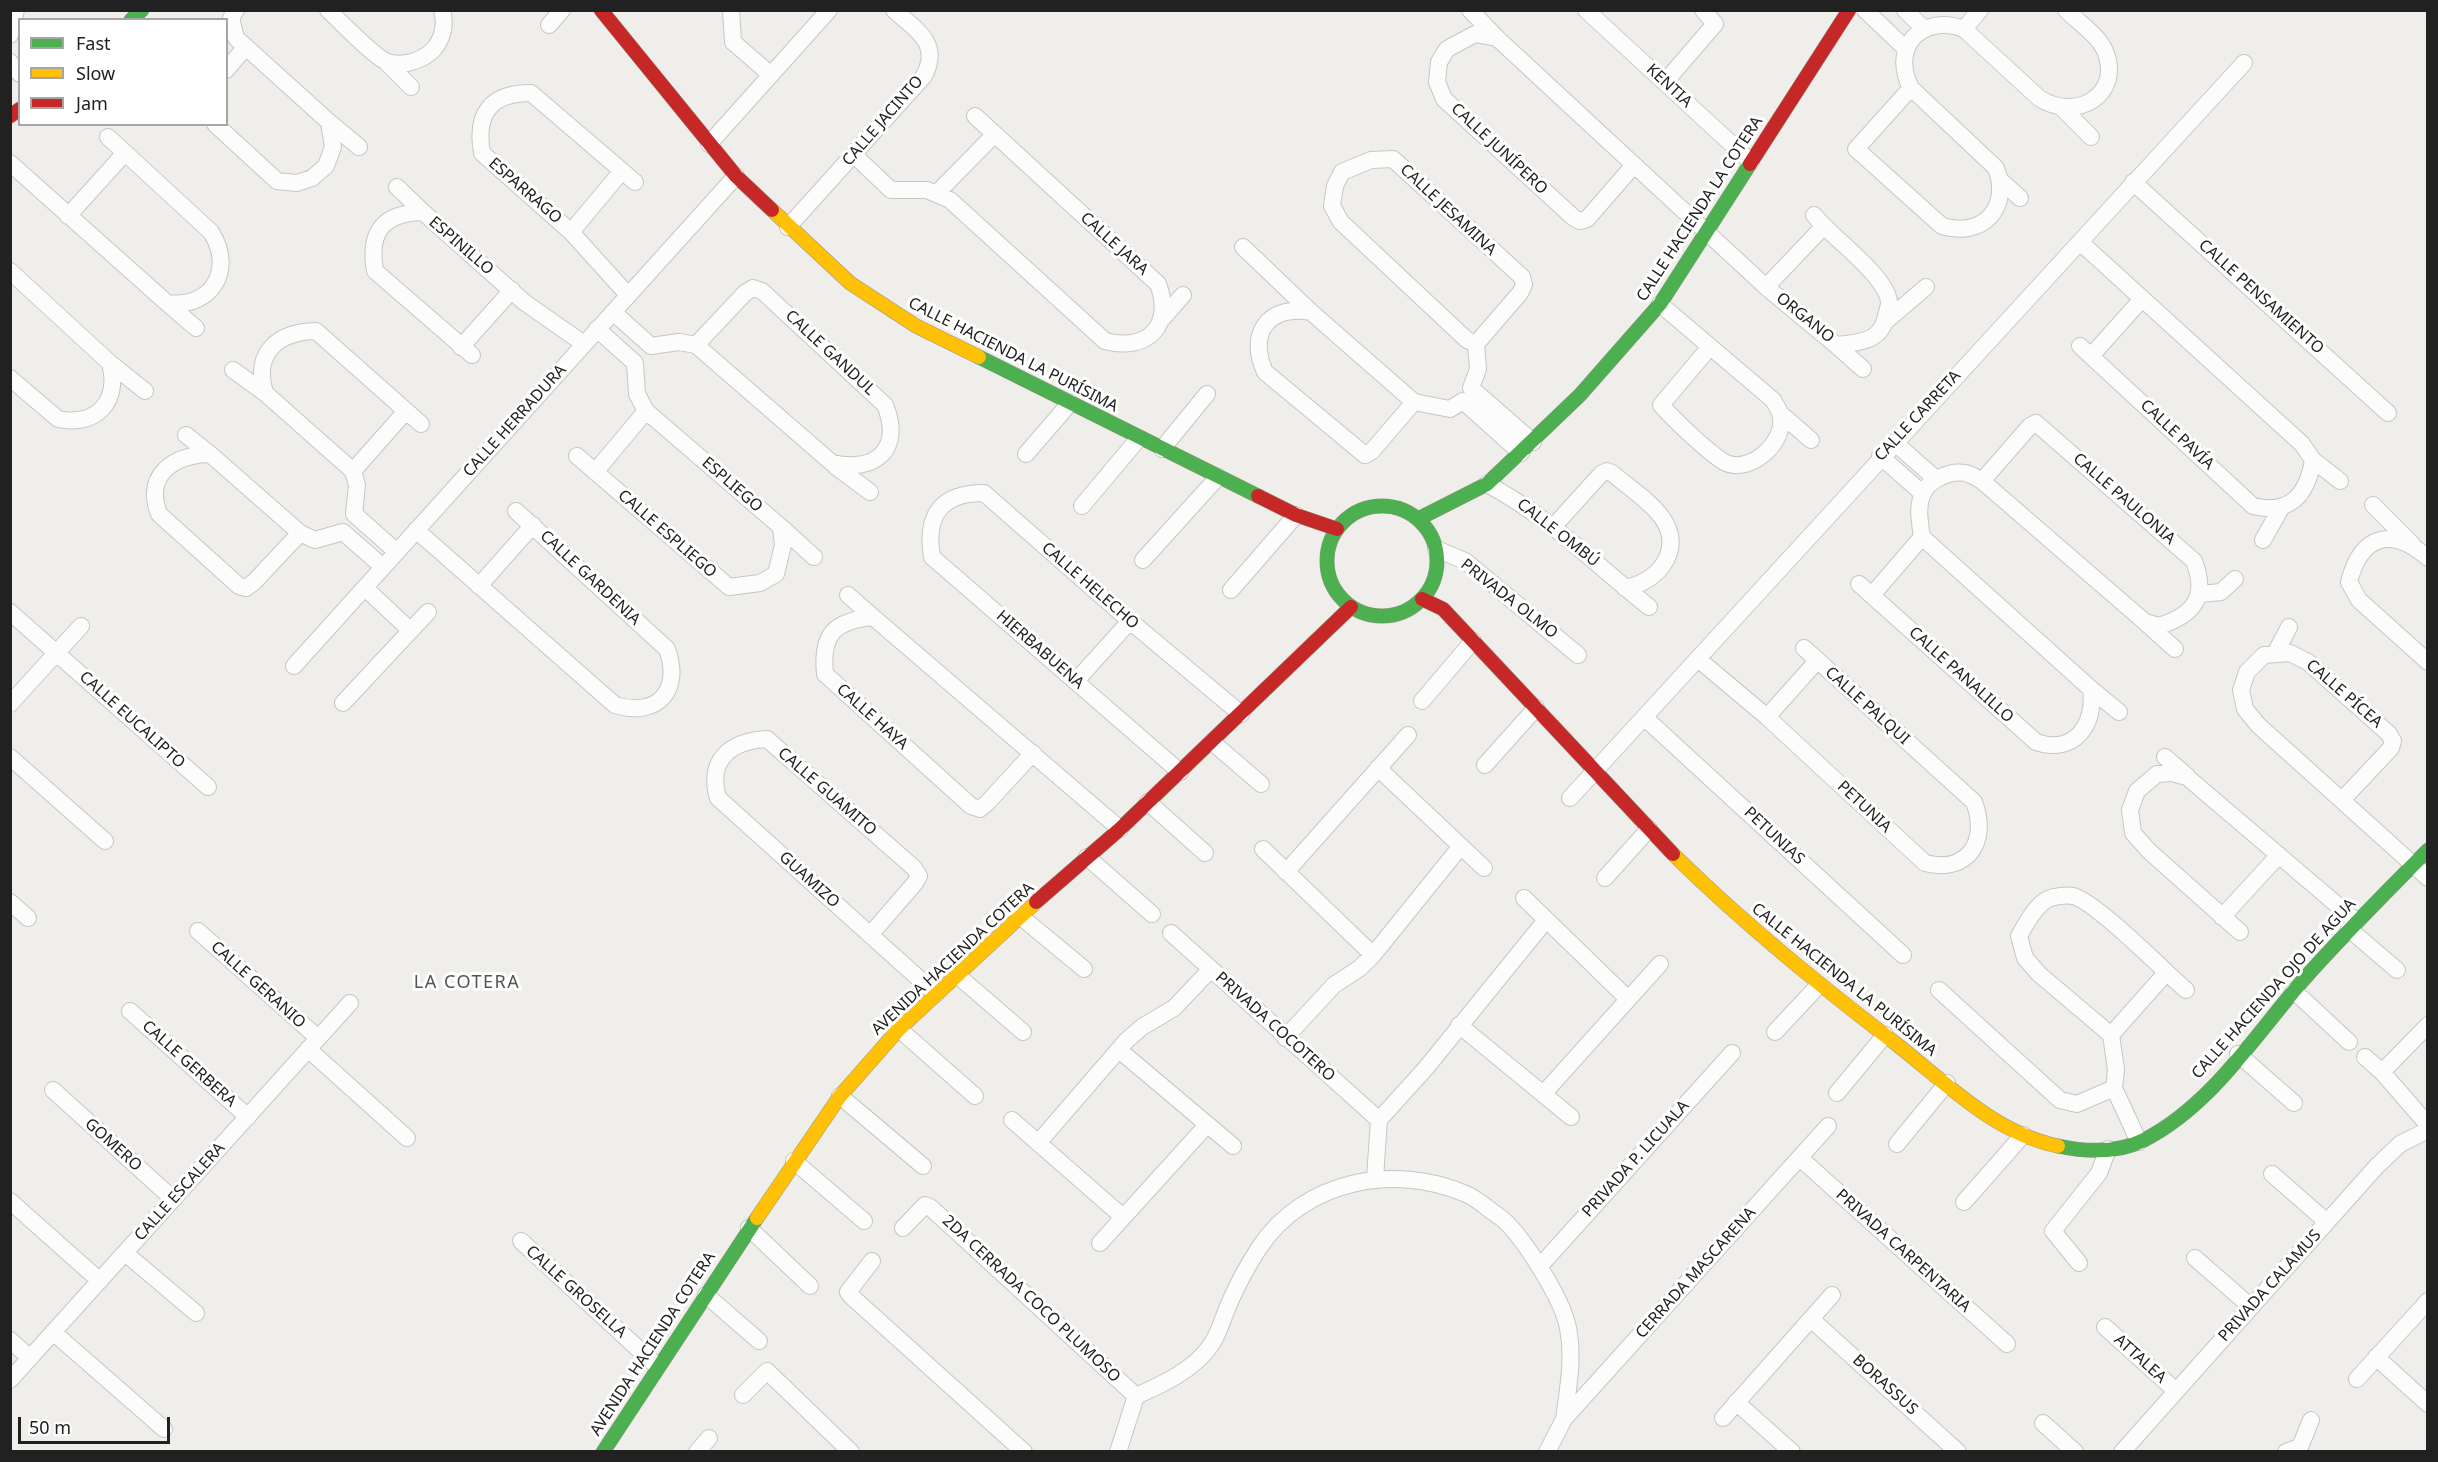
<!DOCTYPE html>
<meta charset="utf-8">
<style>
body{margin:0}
#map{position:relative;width:2438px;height:1462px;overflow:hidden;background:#efeeeb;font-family:"Noto Sans",sans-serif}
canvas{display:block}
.frame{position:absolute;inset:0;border:12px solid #212121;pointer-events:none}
.legend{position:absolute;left:18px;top:18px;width:210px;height:108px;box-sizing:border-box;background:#fff;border:2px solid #a6a6a6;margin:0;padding:8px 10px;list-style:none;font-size:18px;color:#212121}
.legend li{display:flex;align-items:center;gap:12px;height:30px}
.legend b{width:30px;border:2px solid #a6a6a6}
.scale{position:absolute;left:18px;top:1417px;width:152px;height:27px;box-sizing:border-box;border:3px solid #212121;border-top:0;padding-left:8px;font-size:18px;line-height:21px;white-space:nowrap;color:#212121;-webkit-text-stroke:4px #fff;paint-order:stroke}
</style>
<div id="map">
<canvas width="2438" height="1462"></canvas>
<div class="frame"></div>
<ul class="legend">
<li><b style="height:8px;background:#4caf50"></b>Fast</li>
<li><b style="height:8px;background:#ffc107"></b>Slow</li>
<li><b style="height:8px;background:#c62828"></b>Jam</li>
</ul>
<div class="scale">50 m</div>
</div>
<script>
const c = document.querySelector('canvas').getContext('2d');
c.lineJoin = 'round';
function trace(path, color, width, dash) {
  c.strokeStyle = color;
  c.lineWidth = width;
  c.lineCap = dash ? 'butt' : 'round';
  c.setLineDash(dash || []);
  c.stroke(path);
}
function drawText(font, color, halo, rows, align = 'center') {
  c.font = font + ' "Noto Sans",sans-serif';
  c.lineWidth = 6;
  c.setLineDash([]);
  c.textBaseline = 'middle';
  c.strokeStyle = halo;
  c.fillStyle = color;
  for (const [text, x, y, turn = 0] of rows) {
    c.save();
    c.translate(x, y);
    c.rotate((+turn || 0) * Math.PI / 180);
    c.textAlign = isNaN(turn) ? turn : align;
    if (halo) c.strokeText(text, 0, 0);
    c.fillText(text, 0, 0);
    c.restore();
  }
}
const street = new Path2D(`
 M328,10c14,13 42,43 57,51 15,7 37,0 48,-11 10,-11 13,-26 9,-40
 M731,10l2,32 38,33
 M1470,10l27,28
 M1586,10l165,152
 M1865,10l41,39
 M1905,10l19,19
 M549,25l13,-15
 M1964,29l16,-19
 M10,35l6,-25
 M385,61l26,26
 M10,62l10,12
 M226,70l19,-22
 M1665,82l50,-58 -12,-14
 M1911,88l-55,61 86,77c41,12 69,-18 54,-58l-85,-80c-21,-40 10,-75 53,-59l75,69c37,24 84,-3 66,-47 -7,-16 -27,-29 -39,-41
 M2063,109l28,28
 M329,122l30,25
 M215,124l62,57 20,2 15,-5 14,-12 7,-19 -4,-25 -93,-84 -5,-20 5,-8
 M709,144l120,-134
 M854,155l37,35h36l23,10 155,141c42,11 69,-15 53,-57l-183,-168
 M10,163l157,140c45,6 68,-34 44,-71l-103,-95
 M1634,165l-47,54 -7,2 -6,-3 -130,-119 -7,-17 2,-20 8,-13 28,-15 22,4 269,249 70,58c21,-2 46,-3 50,-29 1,-4 3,-10 3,-14 -2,-26 -57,-64 -75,-87
 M2000,180l20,18
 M2133,182l255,231
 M397,187l26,25
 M937,193l57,-58
 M68,216l56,-62
 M788,227l136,-151c17,-33 -7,-45 -30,-66
 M571,232l51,-61
 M2080,242l222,202 11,16c-6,35 -23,55 -60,46l-173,-160
 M1243,247l68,65
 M10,271l100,92c10,38 -13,64 -52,56l-48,-41
 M1766,287l57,-60
 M628,295l-57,-63 -89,-79c-7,-40 9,-60 49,-60l104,89
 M167,303l29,25
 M1660,304l113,96c2,4 6,9 7,13 9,27 -30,63 -56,49 -16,-10 -50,-42 -63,-57l48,-57
 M613,312l38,34 28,-4 17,3 136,118c44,10 71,-14 53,-58l-123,-114 -9,-3 -8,5 -49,52
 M1162,319l21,-24
 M1885,322l41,-35
 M1476,344l44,-51 4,-8 -2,-8 -129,-118 -22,1 -29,12 -7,14 -3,20 9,16 126,118 9,4 2,25 -7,19 62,54
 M1836,345l27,24
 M461,347l51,-57
 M472,355l-97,-84c-7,-39 8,-58 48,-59l101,90 60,42
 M2091,356l51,-57
 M110,363l35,28
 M233,370l32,23
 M1414,402l-42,49 -7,4 -100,-83c-18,-39 4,-68 46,-60l103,90 36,7 13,-8 58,52
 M1781,414l30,26
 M186,435l24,19
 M1894,442l42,37
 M1162,449l45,-55
 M1026,454l44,-51
 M577,456l152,131 31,-4 16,-9 7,-29 -2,-18 -135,-116 -9,-17 -2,-31 -38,-34
 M1880,456l42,37
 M2313,460l27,21
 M835,466l35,26
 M353,471l-88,-78c-12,-41 13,-61 51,-62l105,93
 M353,471l4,14 -3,29 43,38
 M353,471l53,-60
 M595,472l51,-61
 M1487,484c61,32 108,80 162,123
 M2373,505l39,39
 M1082,506l57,-68
 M1554,526l47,-52 6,-3 5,2c25,22 74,48 54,87 -8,15 -24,25 -41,28
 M781,527l33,30
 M416,530l199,175c43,13 67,-15 52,-56l-151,-138
 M300,533l-46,49 -8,6 -7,-2 -80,-72c-15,-40 15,-59 51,-60l90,79 15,7 28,-8 40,35
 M2263,540l18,-32
 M1436,549l29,12 113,94
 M2428,558c-37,-32 -67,-23 -79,24l10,18 69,62
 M1143,560l75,-83
 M1859,584l177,158c38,13 60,-17 55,-53l-169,-152c-2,-14 -5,-28 0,-42 6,-15 28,-25 43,-22 6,1 12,5 17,8l163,141 14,4c35,-11 49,-29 35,-65l-158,-138 -6,3 -48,55
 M479,586l54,-61
 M365,588l45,42
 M1231,590l65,-75
 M2200,594l21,-2 14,-13
 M848,595l25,22
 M1872,595l50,-58
 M10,612l198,175
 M2146,623l29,26
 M2276,652l13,-25
 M1698,659l69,58 158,146c43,11 64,-22 49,-61l-170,-154
 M294,666l442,-490
 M1076,681l54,-60
 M2091,689l28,23
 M1422,701l51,-60
 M343,703l85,-91
 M10,704l71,-78
 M1767,717l50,-56
 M1645,718l258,237
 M1212,742l49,42
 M1033,753l-46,50 -7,6 -9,-3 -146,-132c-4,-40 9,-53 48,-57l247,212
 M10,757l95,84
 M2165,757l22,19
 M1485,765l51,-57
 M1378,768l106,100
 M1180,772l-248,-215c-7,-42 9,-64 52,-64l146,128 111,93
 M1570,798l674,-735
 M2342,800l49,-52 2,-7 -4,-7 -81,-72 -18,-9 -26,2 -17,17 -6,18 4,19 13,16 170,153
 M1148,802l57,51
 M1263,849l110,106
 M1087,857l65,57
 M1286,872l122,-137
 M1605,878l44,-49
 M1524,898l104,101
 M10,902l18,16
 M1020,916l64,53
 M2222,917l57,-62
 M2349,929l48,41
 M198,931l120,107
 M2240,932l-91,-81 -16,-18 -3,-23 7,-19 20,-17 15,-1 15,4 169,144
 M1171,933l208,187
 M870,935l45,-52 4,-7 -5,-8 -147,-129c-37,2 -60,21 -49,59l218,196
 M957,975l66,57
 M1939,990l121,110 17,4 37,-16
 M2294,991l55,51
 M130,1011l118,106
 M1459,1025l112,92
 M899,1029l76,67
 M1775,1032l44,-47
 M2111,1035l55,-62
 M1285,1038l49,-53 26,-17 13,-13 88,-109
 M308,1049l99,89
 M1119,1050l114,96
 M2238,1054l56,49
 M2365,1057l17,15 46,53
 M2382,1072l46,-47
 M53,1090l120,109
 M1544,1093l116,-129
 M1837,1093l48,-58
 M840,1096l83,70
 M1012,1120l111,97
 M1379,1120l47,-52 120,-148
 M2139,1142l-25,-54 2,-19 -5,-34 -72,-61 -14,-16 -6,-22c7,-12 15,-28 27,-36 7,-4 20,-5 27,-4 22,5 92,76 113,94
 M1038,1143l89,-103 15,-13 32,-19 37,-39
 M1897,1144l50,-61
 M1800,1158l207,186
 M794,1161l70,60
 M2272,1174l55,48
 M1375,1178l4,-58
 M10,1201l90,80
 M1964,1202l59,-67
 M749,1228l61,58
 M903,1228l22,-23 5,2 206,189
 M521,1241l136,125
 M1100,1243l107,-118
 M125,1253l71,60
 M2195,1258l56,49
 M872,1261l-24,31 3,4 173,156
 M2079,1263l-26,-32 46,-58 9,-24
 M1540,1266l192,-213
 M706,1295l53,46
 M1811,1319l147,133
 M2105,1327l71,64
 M53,1332l111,97
 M10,1340l20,18
 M2376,1357l52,47
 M2357,1379l71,-78
 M10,1380l340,-377
 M743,1395l24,-24 84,81
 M1736,1402l56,50
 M1723,1418l109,-123
 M2043,1423l32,29
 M697,1452l12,-14
 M1118,1452l18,-56c27,-12 58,-26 75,-51 8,-11 12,-28 18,-41 8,-19 19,-39 30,-56 45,-68 135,-85 207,-54 12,5 23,16 34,23 22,17 63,83 68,111 6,30 0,61 -4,91
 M1547,1452l17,-33 264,-293
 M2122,1452l254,-285 24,-23 28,-14
 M2286,1452l14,-5 11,-27`);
const fast = new Path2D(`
 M131,20l11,-10
 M979,357l279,139
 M1327 561a55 55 0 1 1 110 0a55 55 0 1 1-110 0Z
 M1418,519l69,-35 93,-89 80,-91 90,-140
 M2058,1146c28,6 60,7 86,-6 67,-34 112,-106 160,-161 40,-45 82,-87 124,-129
 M603,1452l154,-234`);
const slow = new Path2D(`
 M772,210l78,73 66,43 63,31
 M1673,854c70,69 144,129 222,189 50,39 99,90 163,103
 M757,1218l83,-122 59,-67 137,-127`);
const jam = new Path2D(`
 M601,10l135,166 36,34
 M10,116l10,-7
 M1750,164l99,-154
 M1258,496l38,19 41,14
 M1422,599l21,10 230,245
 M1036,902l84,-73 231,-222`);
const streetNames = [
 ["KENTIA",1669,86,43],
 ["CALLE JACINTO",883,121,-49],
 ["CALLE JUNÍPERO",1499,149,43],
 ["ESPARRAGO",525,191,41],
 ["CALLE HACIENDA LA COTERA",1700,209,-57],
 ["CALLE JESAMINA",1448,210,43],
 ["CALLE JARA",1114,244,42],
 ["ESPINILLO",461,246,41],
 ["CALLE PENSAMIENTO",2261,297,42],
 ["ORGANO",1805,318,39],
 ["CALLE GANDUL",830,353,43],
 ["CALLE HACIENDA LA PURÍSIMA",1013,355,27],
 ["CALLE CARRETA",1918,416,-47],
 ["CALLE HERRADURA",515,421,-48],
 ["CALLE PAVÍA",2177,435,43],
 ["ESPLIEGO",732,485,41],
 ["CALLE PAULONIA",2124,499,41],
 ["CALLE OMBÚ",1558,533,38],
 ["CALLE ESPLIEGO",667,534,41],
 ["CALLE GARDENIA",590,578,43],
 ["CALLE HELECHO",1090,586,41],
 ["PRIVADA OLMO",1509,599,38],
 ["HIERBABUENA",1040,650,41],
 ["CALLE PANALILLO",1961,675,42],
 ["CALLE PÍCEA",2344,694,41],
 ["CALLE PALQUI",1867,706,42],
 ["CALLE HAYA",872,717,42],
 ["CALLE EUCALIPTO",132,720,42],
 ["CALLE GUAMITO",827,792,41],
 ["PETUNIA",1864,807,43],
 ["PETUNIAS",1774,836,43],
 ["GUAMIZO",809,880,42],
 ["AVENIDA HACIENDA COTERA",953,959,-43],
 ["CALLE HACIENDA LA PURÍSIMA",1844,980,39],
 ["CALLE GERANIO",258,985,42],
 ["CALLE HACIENDA OJO DE AGUA",2274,989,-48],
 ["PRIVADA COCOTERO",1275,1027,42],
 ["CALLE GERBERA",189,1064,42],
 ["GOMERO",113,1145,42],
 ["PRIVADA P. LICUALA",1636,1159,-48],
 ["CALLE ESCALERA",180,1192,-48],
 ["PRIVADA CARPENTARIA",1903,1251,42],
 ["CERRADA MASCARENA",1696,1273,-48],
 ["PRIVADA CALAMUS",2270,1286,-48],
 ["CALLE GROSELLA",576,1292,42],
 ["2DA CERRADA COCO PLUMOSO",1031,1299,43],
 ["AVENIDA HACIENDA COTERA",653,1344,-57],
 ["ATTALEA",2140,1359,42],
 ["BORASSUS",1885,1385,42]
];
const neighbourhoodNames = [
 ["LA COTERA",467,983]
];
trace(street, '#c6c6c4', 18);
trace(fast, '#949884', 15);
trace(slow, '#949884', 15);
trace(jam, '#949884', 15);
trace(street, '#fdfcfc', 16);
trace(fast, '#4caf50', 14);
trace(slow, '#ffc107', 14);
trace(jam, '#c62828', 14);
drawText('16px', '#212121', '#fff', streetNames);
c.letterSpacing = '1.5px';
drawText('18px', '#545454', '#fff', neighbourhoodNames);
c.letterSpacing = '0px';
</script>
